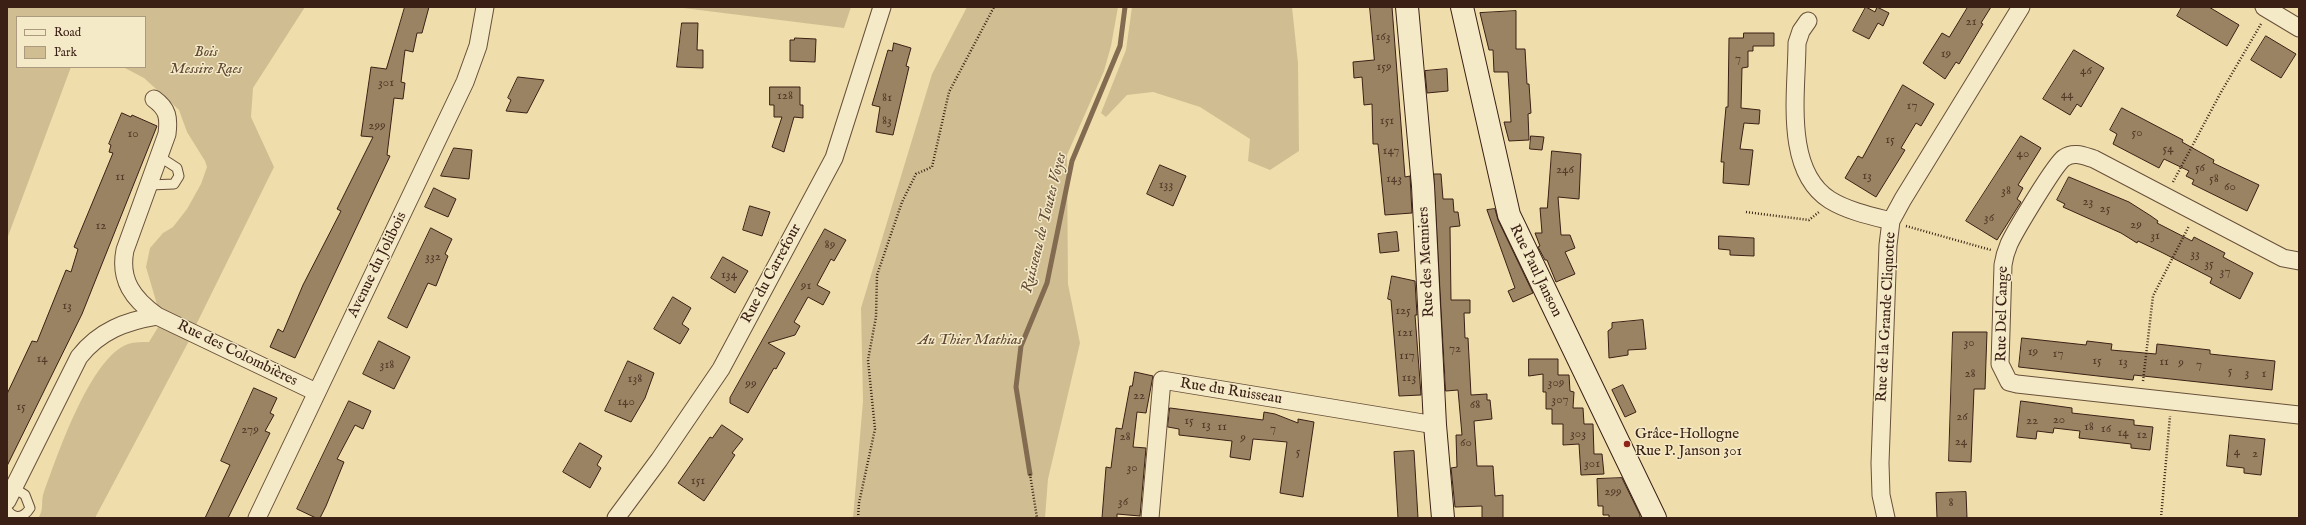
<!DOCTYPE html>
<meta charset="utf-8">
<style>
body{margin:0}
#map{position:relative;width:2306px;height:525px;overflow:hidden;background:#efdeab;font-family:"IM FELL English",serif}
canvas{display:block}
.frame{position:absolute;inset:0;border:8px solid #3b2015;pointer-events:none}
.legend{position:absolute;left:16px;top:16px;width:130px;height:52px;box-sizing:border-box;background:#f5eac8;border:1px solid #ab9980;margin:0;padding:5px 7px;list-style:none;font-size:12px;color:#3b2015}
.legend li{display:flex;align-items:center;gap:8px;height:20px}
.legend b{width:20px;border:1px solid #ab9980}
</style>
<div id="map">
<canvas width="2306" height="525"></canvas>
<div class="frame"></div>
<ul class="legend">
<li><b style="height:5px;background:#f5eac8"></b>Road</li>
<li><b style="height:11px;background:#d0be92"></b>Park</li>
</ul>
</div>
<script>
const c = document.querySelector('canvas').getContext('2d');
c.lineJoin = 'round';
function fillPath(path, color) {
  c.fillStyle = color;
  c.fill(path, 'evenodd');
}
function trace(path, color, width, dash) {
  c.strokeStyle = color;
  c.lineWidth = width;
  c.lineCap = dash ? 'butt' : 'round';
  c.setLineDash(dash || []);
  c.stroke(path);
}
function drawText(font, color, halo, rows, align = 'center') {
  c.font = font + ' "IM FELL English",serif';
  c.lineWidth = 3;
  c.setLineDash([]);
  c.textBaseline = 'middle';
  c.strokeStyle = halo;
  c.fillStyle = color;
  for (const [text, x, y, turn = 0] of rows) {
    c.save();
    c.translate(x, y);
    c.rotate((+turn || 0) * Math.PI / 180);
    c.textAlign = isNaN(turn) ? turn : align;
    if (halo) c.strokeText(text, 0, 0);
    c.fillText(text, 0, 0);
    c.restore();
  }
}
const green = new Path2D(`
 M7,7h298l-52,81 -2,29 23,50 -79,160 -37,-19 -12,-41 4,-19 13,-15 10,-6 14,-18 14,-25 6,-17 -2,-6 -18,-29 -8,-22 -35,-32 -21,-11h22v-50h-128v50h54l-64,172z
 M675,7h176l-7,21z
 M967,7h151l-7,39 -7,25 -37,84 1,129 12,59 -32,136 -3,39h-192l10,-117 -2,-93 71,-234z
 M1132,7h160l6,56 1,88 -29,19 -22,-9 2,-22 -50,-32 -47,-15 -26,3 -21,22 -5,-4 25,-63z
 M160,324l30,15 -95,179h-57c6,-7 3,-15 5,-23 13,-36 47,-138 85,-151 6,-2 14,-2 21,-2z`);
const stream = new Path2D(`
 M1030,474l-14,-87 5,-41 26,-63 25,-122 48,-115 5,-39`);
const building = new Path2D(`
 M405,7h24l-7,26h-5l-4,19 -8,-2 -4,32 4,1 -2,16 -9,-1 -7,57 3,1 -95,202 -25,-11 8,-18 5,3 20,-47 38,-74 -4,-2 36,-72 -12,-1 10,-69 15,2z
 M1370,7h22l13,170 5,-1 2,37 -27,2 -7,-71h-5l-1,-40 -8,1 -2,-28 -8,1 -1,-16 21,-2z
 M1866,7l9,5 2,-5 12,6 -6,13 -5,-3 -9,16 -16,-8z
 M1968,7h23l-10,16 2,1 -24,40 -3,-2 -11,17 -22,-16 19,-30 7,4z
 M2182,7h27l30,18 -12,21 -50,-30z
 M1516,11v38h9l2,35h2l2,29 -3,1 1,26 -20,1 -5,-19h7l-3,-50h-14l-1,-22h-4l-9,-37z
 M682,23h16l-1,27h6v18l-26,-1z
 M1744,33h30v13h-21v5h-5v16l-6,1 -1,40 19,2 -1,14 -15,-1 -4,26 13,1 -4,35 -26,-2 1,-21h-3l5,-55h2l1,-69h14z
 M2266,36l30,18 -15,24 -30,-18z
 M795,38l21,1 -1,23 -25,-1v-21h4z
 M894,43l17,5 -5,18 3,1 -16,68 -17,-3 4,-25 -8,-2 16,-55 4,1z
 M2074,50l30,18 -23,39 -4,-3 -7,11 -27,-16z
 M1447,69l1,22 -21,2 -2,-22z
 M518,77l26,3 -17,33 -21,-2 5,-11 -3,-2z
 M1903,85l31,19 -13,22 -5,-3 -15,25 4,2 -29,47 -31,-19 13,-22 4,2z
 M770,87h30v18h3v13l-9,-1 -10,35 -12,-5 10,-30h-8v-12h-4z
 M2122,108l61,32 -1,2 32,18 -1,3 46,22 -12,26 -55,-27 2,-4 -8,-4 3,-5 -25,-12 -5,9 -46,-24 4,-10 -7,-4z
 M122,113l9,4 1,-2 25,11 -75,188 -75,152v-72l25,-53 5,1 29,-72 5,2 7,-23 -4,-2 39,-94 -4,-1 2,-7 -2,-1z
 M1531,136l13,1 -2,13 -12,-1z
 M2021,136l20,12 -23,37 5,3 -6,11 4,3 -24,38 -31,-19z
 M454,148l18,2 -3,29 -28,-3z
 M1552,151l29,3 -2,45 -21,-2 3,38h9l5,13 -10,4 10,22 -19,8 -9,-22h-2l-7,-13 2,-1 -5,-13h7l-2,-25h7z
 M1160,165l26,11 -13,30 -26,-12z
 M1434,174h7l2,25h10l1,13h4l2,14 -10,1 1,73h19v13h-6l1,25h3l3,57 16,-1v6h3l2,19 -18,2 3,45h16l2,30 8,-1v23h-21v-12l-27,1 -4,-39 6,-1 -1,-32h6l-4,-45 -12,1z
 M2069,177l60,25 22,14 7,5 -1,2 35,18 2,-4 31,16 -2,4 30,16 -13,26 -30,-16 2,-5 -51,-26 -23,-11 -1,2 -16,-10 -58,-26 2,-3 -8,-4z
 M434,188l22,11 -8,18 -23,-10z
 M750,206l20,6 -8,24 -19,-6z
 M1495,209l3,11 35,73 -20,9 -5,-11 7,-3 -28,-78z
 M431,228l21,11 -7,15 3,2 -12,30 -8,-3 -21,45 -19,-10z
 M825,229l21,11 -12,21 -3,-2 -14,26 13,7 -7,13 -15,-8 -14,25 6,4 -5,9 -27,8 17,10 -9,16 -2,-1 -26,45 -18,-10v-5z
 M1397,232l2,19 -19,2 -2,-19z
 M1719,236l35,2v18l-24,-1v-5l-11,-1z
 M723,257l25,14 -13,22 -24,-15z
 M1392,276l23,5 2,34h-2l6,80 -22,1 -8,-96 -3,-1z
 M673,297l18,11 -9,16 7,5 -9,15 -26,-15z
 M1643,320l3,29 -18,1v5l-19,3 -1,-27 4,-3v-5z
 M1953,332h34l-2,57h-11l-3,73 -22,-1z
 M2022,338l64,7 1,-4 25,3 -1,6 45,4 1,-10 53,6v4l65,7 -3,29 -138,-15 -1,5 -114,-13z
 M379,341l31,16 -16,32 -31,-15z
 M1529,359h29v16h11l1,16 4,1 -1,16h10l1,16h9l1,30h8l2,20 -23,1 -2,-31 -16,1v-21h-11v-15h-6v-17h-3v-18l-14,2z
 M628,361l26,12 -9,25 -14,24 -26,-11z
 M1135,372l18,4 -7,37 -9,-1 -4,35 13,1 -6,68 -23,-2v4h-15l4,-51 5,1 5,-40 6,1 8,-43h2z
 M1623,385l13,27 -11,5 -13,-27z
 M254,388l23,10 -7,15 4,2 -9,16 5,2 -42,85h-23l25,-53 -9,-4z
 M349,401l22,10 -8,18 -8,-4 -18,34 7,3 -18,44 -6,12h-4l-19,-9z
 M2021,401l51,7v5l62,7v5l19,2 -3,23 -19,-2v-4l-52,-6 1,-7 -26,-3 -1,5 -16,-2 -1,8 -19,-2z
 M1170,408l93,12 1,-8 11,2 23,9v-4l16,3 -11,75 -23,-4 7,-51 -34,-3 -3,21 -20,-3 2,-16 -53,-6v-6l-11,-2z
 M722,425l21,14 -11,14 3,2 -31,46 -26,-18 32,-46 2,1z
 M2230,435l35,4 -4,36 -17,-2v-5l-17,-2z
 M580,443l22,13 -5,9 4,3 -11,20 -27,-16z
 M1414,451l4,67h-20l-4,-66z
 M1622,478l18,37v3h-31v-3h-6v-9h-5l-1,-27z
 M1966,492l1,26h-30l-1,-25z`);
const path = new Path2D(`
 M2173,182l47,-88 41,-70
 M1746,212l63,8 10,-8
 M1906,226l85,24
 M2143,381l10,-85 36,-70
 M1030,474l7,44
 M858,518l1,-15 16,-74 -7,-69 8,-43 1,-42 25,-73 14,-28 16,-7 17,-75 45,-85
 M2161,518l9,-102`);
const lane = new Path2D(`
 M150,185l24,-1 5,-8 -2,-8 -17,-11
 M7,509c6,11 17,9 23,-1l-5,-13 -11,-7`);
const street = new Path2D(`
 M2264,7l35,21
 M1808,21l-7,10 -4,12c0,48 -14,127 33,157 18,11 41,16 61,21
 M154,99c14,10 15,19 13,35l-42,116c-6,30 8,49 32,66
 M2299,261l-16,-3 -189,-99c-10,-3 -20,-8 -30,-1 -9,6 -49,73 -55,86 -3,7 -5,14 -6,21l-3,99 9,18 8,2 282,31
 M7,501l72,-144c20,-26 47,-36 78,-41l159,76
 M257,518l208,-436 13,-36 7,-39
 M616,518l43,-58 62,-91 113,-211 48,-151
 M1150,518l12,-138 273,45
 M1886,518l-5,-23 -1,-32 8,-218 3,-24 12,-22 118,-192`);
const secondary = new Path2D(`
 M1407,7l16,179 12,239 8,93
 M1462,7l47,208 146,303`);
const markers = [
 [1627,444,4,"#8f2418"]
];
const numberNames = [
 ["21",1971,22],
 ["163",1383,37],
 ["19",1946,54],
 ["7",1738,59],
 ["159",1384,67],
 ["46",2086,71],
 ["301",386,83],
 ["44",2067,95],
 ["128",785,96],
 ["81",887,98],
 ["17",1912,106],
 ["83",887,121],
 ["151",1387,121],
 ["299",377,126],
 ["50",2137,133],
 ["10",133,134],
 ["15",1890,140],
 ["54",2168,149],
 ["147",1391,151],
 ["40",2023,154],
 ["56",2200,168],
 ["246",1565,170],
 ["13",1867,176],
 ["11",120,177],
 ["143",1394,179],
 ["58",2214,179],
 ["133",1166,185],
 ["60",2230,187],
 ["38",2006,191],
 ["23",2088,202],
 ["25",2105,209],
 ["36",1989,218],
 ["29",2136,225],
 ["12",101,226],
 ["31",2155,236],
 ["89",830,245],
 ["33",2195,254],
 ["332",433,257],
 ["35",2209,264],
 ["37",2225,272],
 ["134",729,275],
 ["91",806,286],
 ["13",67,306],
 ["125",1403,311],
 ["121",1405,333],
 ["30",1969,343],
 ["72",1455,349],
 ["19",2033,352],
 ["17",2058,354],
 ["117",1407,356],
 ["14",42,359],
 ["15",2097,361],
 ["13",2123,362],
 ["11",2164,362],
 ["9",2181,363],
 ["318",387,365],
 ["7",2199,365],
 ["5",2230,371],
 ["3",2247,373],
 ["28",1970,374],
 ["1",2264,374],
 ["113",1409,378],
 ["138",635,379],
 ["309",1556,383],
 ["99",751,384],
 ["22",1139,396],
 ["307",1560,400],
 ["140",626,402],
 ["68",1475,405],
 ["15",21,407],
 ["26",1962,417],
 ["20",2059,420],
 ["15",1189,421],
 ["22",2032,421],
 ["13",1206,425],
 ["11",1222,427],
 ["18",2089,427],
 ["7",1273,429],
 ["16",2106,429],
 ["279",250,430],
 ["14",2123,433],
 ["303",1578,434],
 ["12",2142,435],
 ["28",1125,437],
 ["9",1243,438],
 ["24",1961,442],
 ["60",1466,443],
 ["5",1298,452],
 ["4",2237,452],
 ["2",2255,454],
 ["301",1592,464],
 ["30",1132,468],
 ["151",698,481],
 ["299",1613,492],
 ["36",1123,502],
 ["8",1951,503]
];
const parkNames = [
 ["Bois",206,53],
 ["Messire Raes",206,70],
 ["Au Thier Mathias",970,341]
];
const streetNames = [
 ["Rue des Meuniers",1427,262,-93],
 ["Avenue du Jolibois",378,265,-64],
 ["Rue Paul Janson",1535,271,64],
 ["Rue du Carrefour",772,274,-62],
 ["Rue Del Cange",2003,314,-89],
 ["Rue de la Grande Cliquotte",1887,317,-87],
 ["Rue des Colombières",237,354,26],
 ["Rue du Ruisseau",1231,392,9]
];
const poiNames = [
 ["Grâce-Hollogne",1635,435],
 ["Rue P. Janson 301",1635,452]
];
const waterNames = [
 ["Ruisseau de Toutes Voyes",1045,223,-76]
];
fillPath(green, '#d0be92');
trace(stream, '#826b50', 5);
fillPath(building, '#998363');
trace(building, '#3b2015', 1);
trace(lane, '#68503a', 11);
trace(street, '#68503a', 19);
trace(secondary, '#3b2015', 24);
trace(path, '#3b2015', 2.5, [1, 2]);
trace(lane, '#f5eac8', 9);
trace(street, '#f5eac8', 17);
trace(secondary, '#f5eac8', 22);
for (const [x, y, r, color] of markers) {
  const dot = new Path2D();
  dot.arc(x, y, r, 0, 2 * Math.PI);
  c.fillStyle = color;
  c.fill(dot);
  trace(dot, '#f5eac8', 1.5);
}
drawText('13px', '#523928', null, numberNames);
drawText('italic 15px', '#604834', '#f5eac8', parkNames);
drawText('15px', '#3b2015', '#f5eac8', streetNames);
drawText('15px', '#3b2015', '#f5eac8', poiNames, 'left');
drawText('italic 16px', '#654c38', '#f5eac8', waterNames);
</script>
